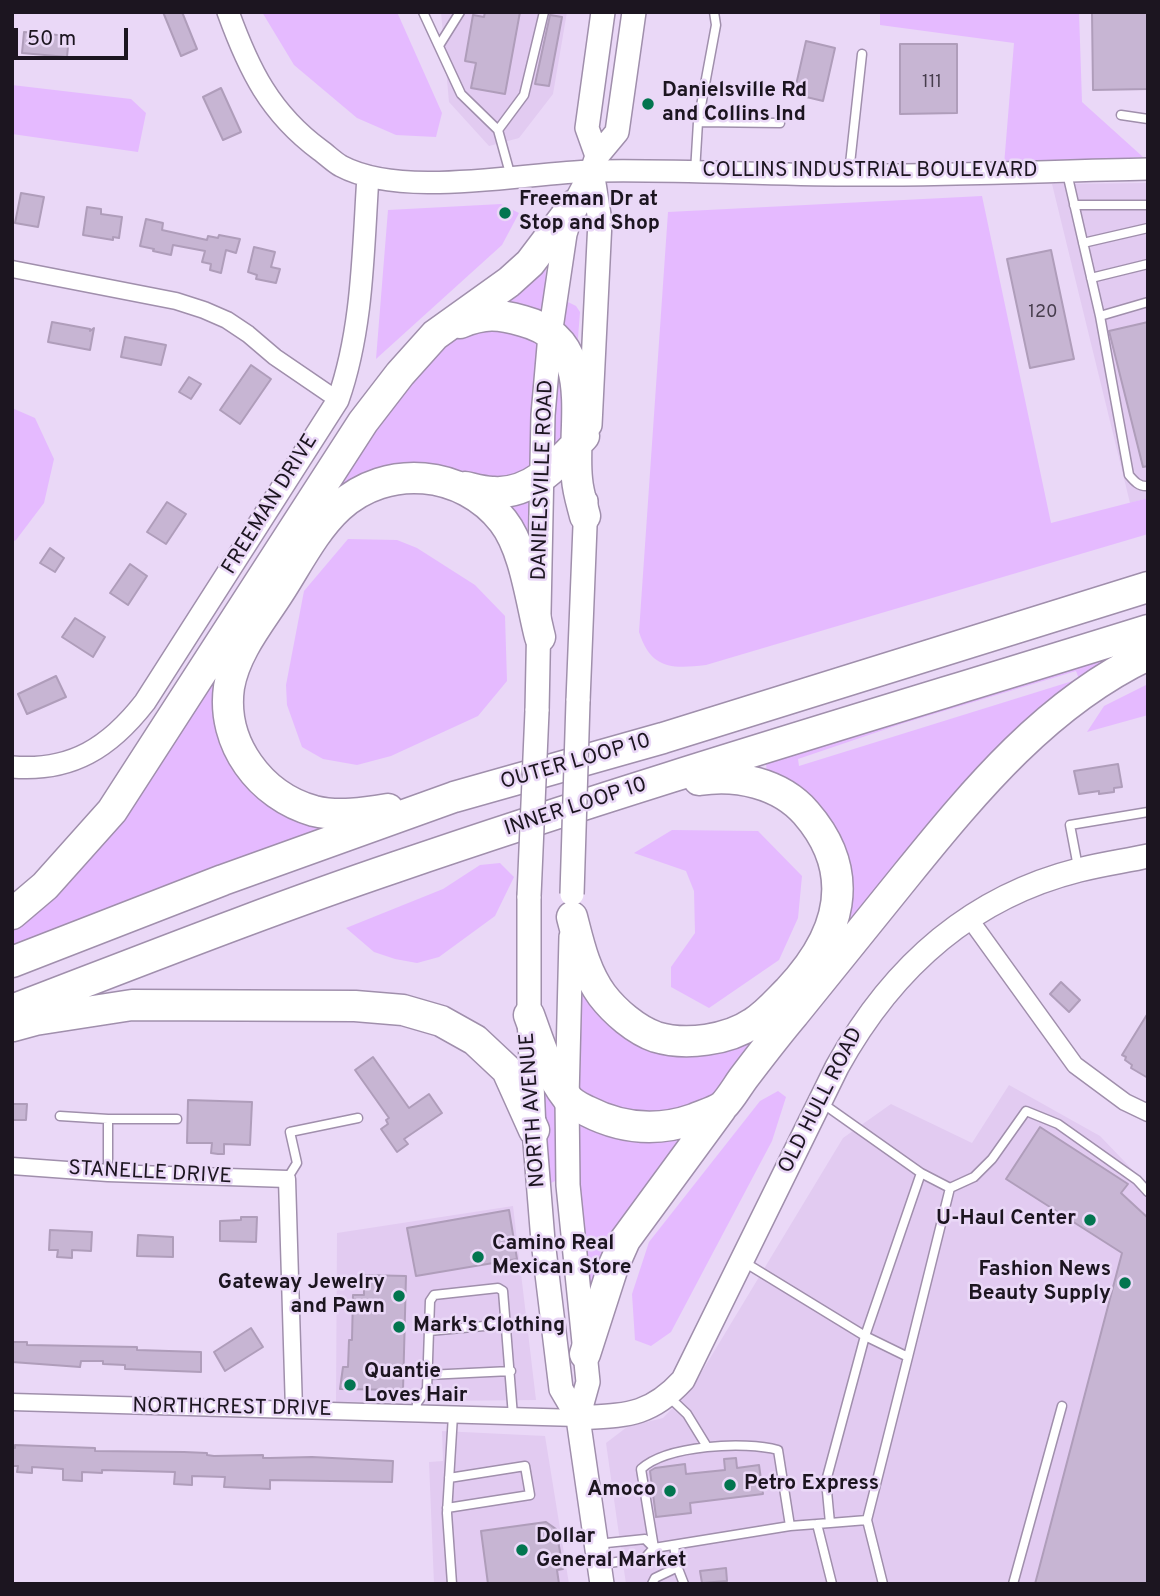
<!DOCTYPE html>
<style>
body{margin:0}
#map{position:relative;width:1160px;height:1596px;overflow:hidden;background:#ead8f7;font-family:Overpass,sans-serif}
canvas{display:block}
.frame{position:absolute;inset:0;border:14px solid #1c1520;pointer-events:none}
.scale{position:absolute;left:14px;top:28px;width:114px;height:32px;box-sizing:border-box;border:4px solid #1c1520;border-top:0;padding-left:9px;font-size:21px;line-height:24px;white-space:nowrap;color:#1c1520;-webkit-text-stroke:5px #ead8f7;paint-order:stroke}
</style>
<div id="map">
<canvas width="1160" height="1596"></canvas>
<div class="frame"></div>
<div class="scale">50 m</div>
</div>
<script>
const c = document.querySelector('canvas').getContext('2d');
c.lineJoin = 'round';
function fillPath(path, color) {
  c.fillStyle = color;
  c.fill(path, 'evenodd');
}
function trace(path, color, width, dash) {
  c.strokeStyle = color;
  c.lineWidth = width;
  c.lineCap = dash ? 'butt' : 'round';
  c.setLineDash(dash || []);
  c.stroke(path);
}
function drawText(font, color, halo, rows, align = 'center') {
  c.font = font + ' Overpass,sans-serif';
  c.lineWidth = 5;
  c.setLineDash([]);
  c.textBaseline = 'middle';
  c.strokeStyle = halo;
  c.fillStyle = color;
  for (const [text, x, y, turn = 0] of rows) {
    c.save();
    c.translate(x, y);
    c.rotate((+turn || 0) * Math.PI / 180);
    c.textAlign = isNaN(turn) ? turn : align;
    if (halo) c.strokeText(text, 0, 0);
    c.fillText(text, 0, 0);
    c.restore();
  }
}
const built = new Path2D(`
 M441,12h126l-14,82 -34,44 -30,8 -40,-44z
 M1148,183v315l-18,5 -78,-319z
 M1009,1085l91,51 48,50v398h-522l-20,-141 21,-16 36,-9 29,-30 151,-250 48,-34 81,39z
 M513,1206l23,194 -200,2 1,-169z
 M442,1431l103,5 24,148h-135l-5,-122 14,-1z`);
const green = new Path2D(`
 M262,12h135l45,101 -6,24 -40,-2 -39,-17 -63,-53z
 M880,12h199l3,90 61,55 -139,8 10,-122 -134,-18z
 M12,85l119,14 15,14 -8,39 -126,-18z
 M982,196l69,327 97,-25v36l-442,131c-35,4 -55,4 -67,-33l29,-420z
 M501,204l18,9 -17,32 -126,114 12,-149z
 M546,258l-1,60 -64,-9z
 M566,301l10,5 4,6 -3,39 -17,-15z
 M475,323l67,14 -9,136 -10,7 -83,-7 -118,43 -98,207 96,97 -2,10 -306,118v-24l15,-12 342,-485 58,-72z
 M557,362l12,70 -18,22z
 M12,408l23,10 19,41 -10,44 -28,37 -4,2z
 M533,490l-2,82 -32,-71z
 M348,539l49,1 20,8 58,37 30,31 2,65 -29,35 -87,40 -34,9 -34,-6 -21,-12 -15,-42 -1,-20 18,-94z
 M1132,647l-37,31 -369,410 -60,33 -89,-25 3,-125 30,47 127,25 107,-154 -77,-112 -1,-15zM1076,671l3,8 -280,87 -1,-7 106,-36z
 M1148,684v31l-61,17 17,-26z
 M672,830l86,1 44,45 -4,42 -19,42 -70,48 -38,-21v-20l24,-34 -1,-42 -8,-20 -52,-18z
 M500,863l14,14 -19,39 -56,41 -22,6 -22,-4 -21,-7 -28,-24 97,-39 37,-24z
 M542,1070l15,26v84l-6,3 -10,-87z
 M778,1091l8,6 -14,44 -101,191 -20,14 -16,-6 -3,-46 17,-52 111,-141z
 M574,1111l121,14 -103,167 -14,-77z`);
const building = new Path2D(`
 M163,12h19l15,37 -16,7z
 M485,12h35l-15,82 -34,-6 5,-25 -11,-2 8,-46 11,2z
 M1092,12h56v77l-55,1z
 M550,15l12,2 -13,69 -14,-2z
 M24,32l45,4 -2,21 -45,-4z
 M806,41l29,7 -12,53 -29,-7z
 M900,44h57v69l-57,1z
 M221,88l20,44 -18,8 -20,-43z
 M21,193l23,4 -6,30 -23,-4z
 M87,207l14,2v5l21,3 -3,21 -6,-1v3l-30,-5z
 M146,219l17,4 -1,7 45,10 1,-4 10,2 1,-3 21,4 -4,14 -10,-3 -5,23 -11,-3 1,-6 -9,-2 3,-11 -32,-6 -2,10 -18,-4 1,-2 -14,-3z
 M254,247l21,5 -4,15 9,2 -4,14 -20,-4 1,-4 -9,-3z
 M1051,250l23,109 -44,9 -23,-109z
 M52,322l38,7v2l4,-3 -4,22 -42,-8z
 M1148,322v144l-5,1 -34,-136z
 M125,337l41,8 -5,20 -40,-8z
 M251,365l20,14 -31,45 -20,-14z
 M189,377l12,7 -10,15 -12,-7z
 M167,502l19,12 -20,30 -19,-12z
 M50,548l14,10 -9,14 -15,-9z
 M130,564l17,12 -19,29 -18,-12z
 M75,618l30,19 -12,20 -31,-20z
 M56,676l10,21 -39,17 -9,-20z
 M1118,764l4,23 -8,1v4l-15,2v-3l-20,3 -5,-23z
 M1061,982l19,18 -11,12 -19,-18z
 M1148,1013v65l-17,-10 1,-3 -7,-5 1,-3 -4,-2z
 M373,1057l36,51 20,-14 13,19 -38,26 4,5 -11,8 -16,-23 7,-5 -2,-4 3,-2 -34,-48z
 M188,1100l64,2 -2,43 -26,-1v10h-6l-7,-1 1,-10h-25z
 M12,1104h15l-1,16h-14z
 M1040,1127l88,57 -7,9 27,25v366h-113l87,-331 -116,-74z
 M509,1210l8,49 -101,17 -9,-48z
 M241,1217h16l-1,25 -36,-1v-20l21,-1z
 M50,1230l42,2 -1,19 -19,-1v8l-15,-1 1,-7h-9z
 M138,1235l35,2v20l-36,-1z
 M364,1275l42,1 -3,114 -63,-1 3,-22h5l1,-27h3l1,-45h11z
 M251,1328l12,19 -38,24 -11,-19z
 M12,1342h15v3l110,2v3l64,2v20l-76,-3v-4l-22,-1v-3h-22l-1,6 -68,-5z
 M15,1445l80,3v3l89,1 23,1v2l7,1 49,-1v3h7l42,-1 81,4 -1,21 -122,-2v9l-46,-2 1,-10 -33,-1v9l-18,-1 1,-12 -73,-2v3l-20,-1v9l-19,-1v-11l-31,-2v6l-15,-1 1,-6h-6v-18h3z
 M736,1458l1,10 22,-3 4,29 -73,9 1,10 -35,4 -6,-46 5,-3 30,-4 1,10 39,-4 -1,-11z
 M546,1522l10,7 7,40 -6,1 2,14h-71l-7,-53z
 M726,1568l1,13 -25,2 -2,-12z`);
const service = new Path2D(`
 M423,12l38,82 37,36 13,47
 M440,44l20,-32
 M1121,115l27,4
 M698,122l82,1
 M498,130l26,-35 20,-83
 M695,172l3,-50 18,-97 -2,-13
 M849,173l13,-119
 M1067,173l33,143 48,-14
 M1074,205h74
 M1083,243l65,-15
 M1091,278l57,-14
 M1100,316l29,159c5,6 10,12 19,11
 M1078,867l-8,-42 78,-13
 M822,1103l99,70 29,15
 M60,1116l48,3
 M108,1173v-54h69
 M287,1179l10,-16 -7,-31 68,-14
 M744,1262l121,74 -39,145 4,42 -40,3 -136,22 -13,-79c26,-24 104,-28 137,-19l12,76
 M429,1331l77,-7
 M908,1357l42,-169 24,-11 18,-18 34,-48 32,13 79,56 11,12
 M427,1375l84,-4
 M668,1396l19,18 19,31
 M416,1414l1,-11 10,-14 3,-88 4,-6 64,-7 5,3 10,125
 M447,1508l83,-13 -5,-29 -76,12
 M830,1523l37,-3
 M817,1524l15,60
 M597,1544l48,-5 9,9 -9,10 -43,6
 M674,1545l3,21 7,18
 M452,1584l-5,-71 6,-98
 M652,1584l3,-6 23,-11
 M883,1584l-16,-64 41,-163 -43,-21 56,-163
 M1013,1584l49,-178`);
const minor = new Path2D(`
 M12,269l164,32 28,9 23,10 21,14 27,23 63,43
 M969,918l106,147 50,37 23,11
 M12,1166l96,7 179,6 7,231
 M12,1402l566,16`);
const tertiary = new Path2D(`
 M228,12c21,58 42,101 92,138 7,5 14,12 21,16 62,33 182,7 251,5 85,-2 170,4 254,4 101,1 201,-4 302,-6
 M12,767c60,5 98,-20 133,-65l193,-302c25,-71 25,-149 30,-224`);
const secondary = new Path2D(`
 M597,156l-10,-28 16,-116
 M590,425l10,-204 -8,-50
 M578,701l8,-200
 M537,711l6,-296 7,-80 15,-101 9,-29 18,-34 5,-15 20,-24 17,-120
 M529,896v119l5,115 9,111 18,148 17,29 24,166
 M571,937l-4,161 1,87 20,197 -10,36
 M578,1418c47,-3 71,-1 105,-38l154,-313c54,-98 131,-169 242,-197 23,-6 46,-9 69,-14`);
const motorway = new Path2D(`
 M460,323c25,-10 38,-9 63,-2 76,20 48,103 54,158 1,13 5,25 8,37
 M465,487c9,2 19,5 28,5 39,3 67,-30 91,-56
 M388,809c-24,4 -50,8 -74,2 -54,-15 -93,-68 -85,-124 6,-35 31,-65 49,-93 19,-29 36,-64 61,-87 48,-44 124,-37 164,14 22,28 28,81 37,116
 M12,914l33,-28 67,-75 251,-389 37,-48 35,-39 74,-53 21,-19 44,-58
 M572,917c7,27 13,55 30,78 13,17 34,35 54,42 30,9 72,3 97,-14 14,-9 24,-21 35,-32 52,-55 71,-117 18,-178 -26,-30 -70,-39 -107,-33
 M12,962l211,-82 231,-83 209,-59 485,-151
 M12,1010c128,-49 254,-99 384,-143 248,-85 501,-159 752,-237
 M529,1015c10,27 19,58 37,81 5,8 13,11 21,15 35,18 70,21 107,8 9,-4 21,-7 29,-13 8,-8 15,-21 22,-30 16,-21 32,-42 49,-62 38,-47 76,-94 113,-140 68,-84 141,-172 241,-219
 M13,1026l22,-6 97,-15 223,1 48,4 38,11 34,19 32,30 27,60
 M585,1354l28,-87 12,-27 96,-131`);
const secondaryBridge = new Path2D(`
 M572,894l6,-193
 M529,896l8,-185`);
const markers = [
 [648,104,7,"#02754f"],
 [505,213,7,"#02754f"],
 [1090,1220,7,"#02754f"],
 [478,1257,7,"#02754f"],
 [1125,1283,7,"#02754f"],
 [399,1296,7,"#02754f"],
 [399,1327,7,"#02754f"],
 [350,1385,7,"#02754f"],
 [730,1485,7,"#02754f"],
 [670,1491,7,"#02754f"],
 [522,1550,7,"#02754f"]
];
const numberNames = [
 ["111",932,83],
 ["120",1043,313]
];
const poiNames = [
 ["Danielsville Rd",662,92],
 ["and Collins Ind",662,116],
 ["Freeman Dr at",519,201],
 ["Stop and Shop",519,225],
 ["U-Haul Center",1076,1220,"right"],
 ["Camino Real",492,1245],
 ["Mexican Store",492,1269],
 ["Fashion News",1111,1271,"right"],
 ["Beauty Supply",1111,1295,"right"],
 ["Gateway Jewelry",385,1284,"right"],
 ["and Pawn",385,1308,"right"],
 ["Mark's Clothing",413,1327],
 ["Quantie",364,1373],
 ["Loves Hair",364,1397],
 ["Petro Express",744,1485],
 ["Amoco",656,1491,"right"],
 ["Dollar",536,1538],
 ["General Market",536,1562]
];
const streetNames = [
 ["COLLINS INDUSTRIAL BOULEVARD",870,172],
 ["DANIELSVILLE ROAD",544,480,-88],
 ["FREEMAN DRIVE",271,505,-58],
 ["OUTER LOOP 10",576,763,-16],
 ["INNER LOOP 10",576,808,-18],
 ["OLD HULL ROAD",822,1101,-63],
 ["NORTH AVENUE",534,1110,-94],
 ["STANELLE DRIVE",150,1174,3],
 ["NORTHCREST DRIVE",232,1409,1]
];
fillPath(built, '#e2cbf1');
fillPath(green, '#e5baff');
fillPath(building, '#c7b5d3');
trace(building, '#af9dba', 2);
trace(service, '#a08fac', 11);
trace(minor, '#a08fac', 19);
trace(tertiary, '#a08fac', 24);
trace(secondary, '#a08fac', 26);
trace(motorway, '#a08fac', 33);
trace(service, '#fff', 8);
trace(minor, '#fff', 16);
trace(tertiary, '#fff', 21);
trace(secondary, '#fff', 23);
trace(motorway, '#fff', 30);
trace(secondaryBridge, '#a08fac', 26, []);
trace(secondaryBridge, '#fff', 23);
for (const [x, y, r, color] of markers) {
  const dot = new Path2D();
  dot.arc(x, y, r, 0, 2 * Math.PI);
  c.fillStyle = color;
  c.fill(dot);
  trace(dot, '#ead8f7', 2.5);
}
drawText('18px', '#473d4d', null, numberNames);
drawText('bold 21px', '#1c1520', '#ead8f7', poiNames, 'left');
drawText('21px', '#1c1520', '#ead8f7', streetNames);
</script>
